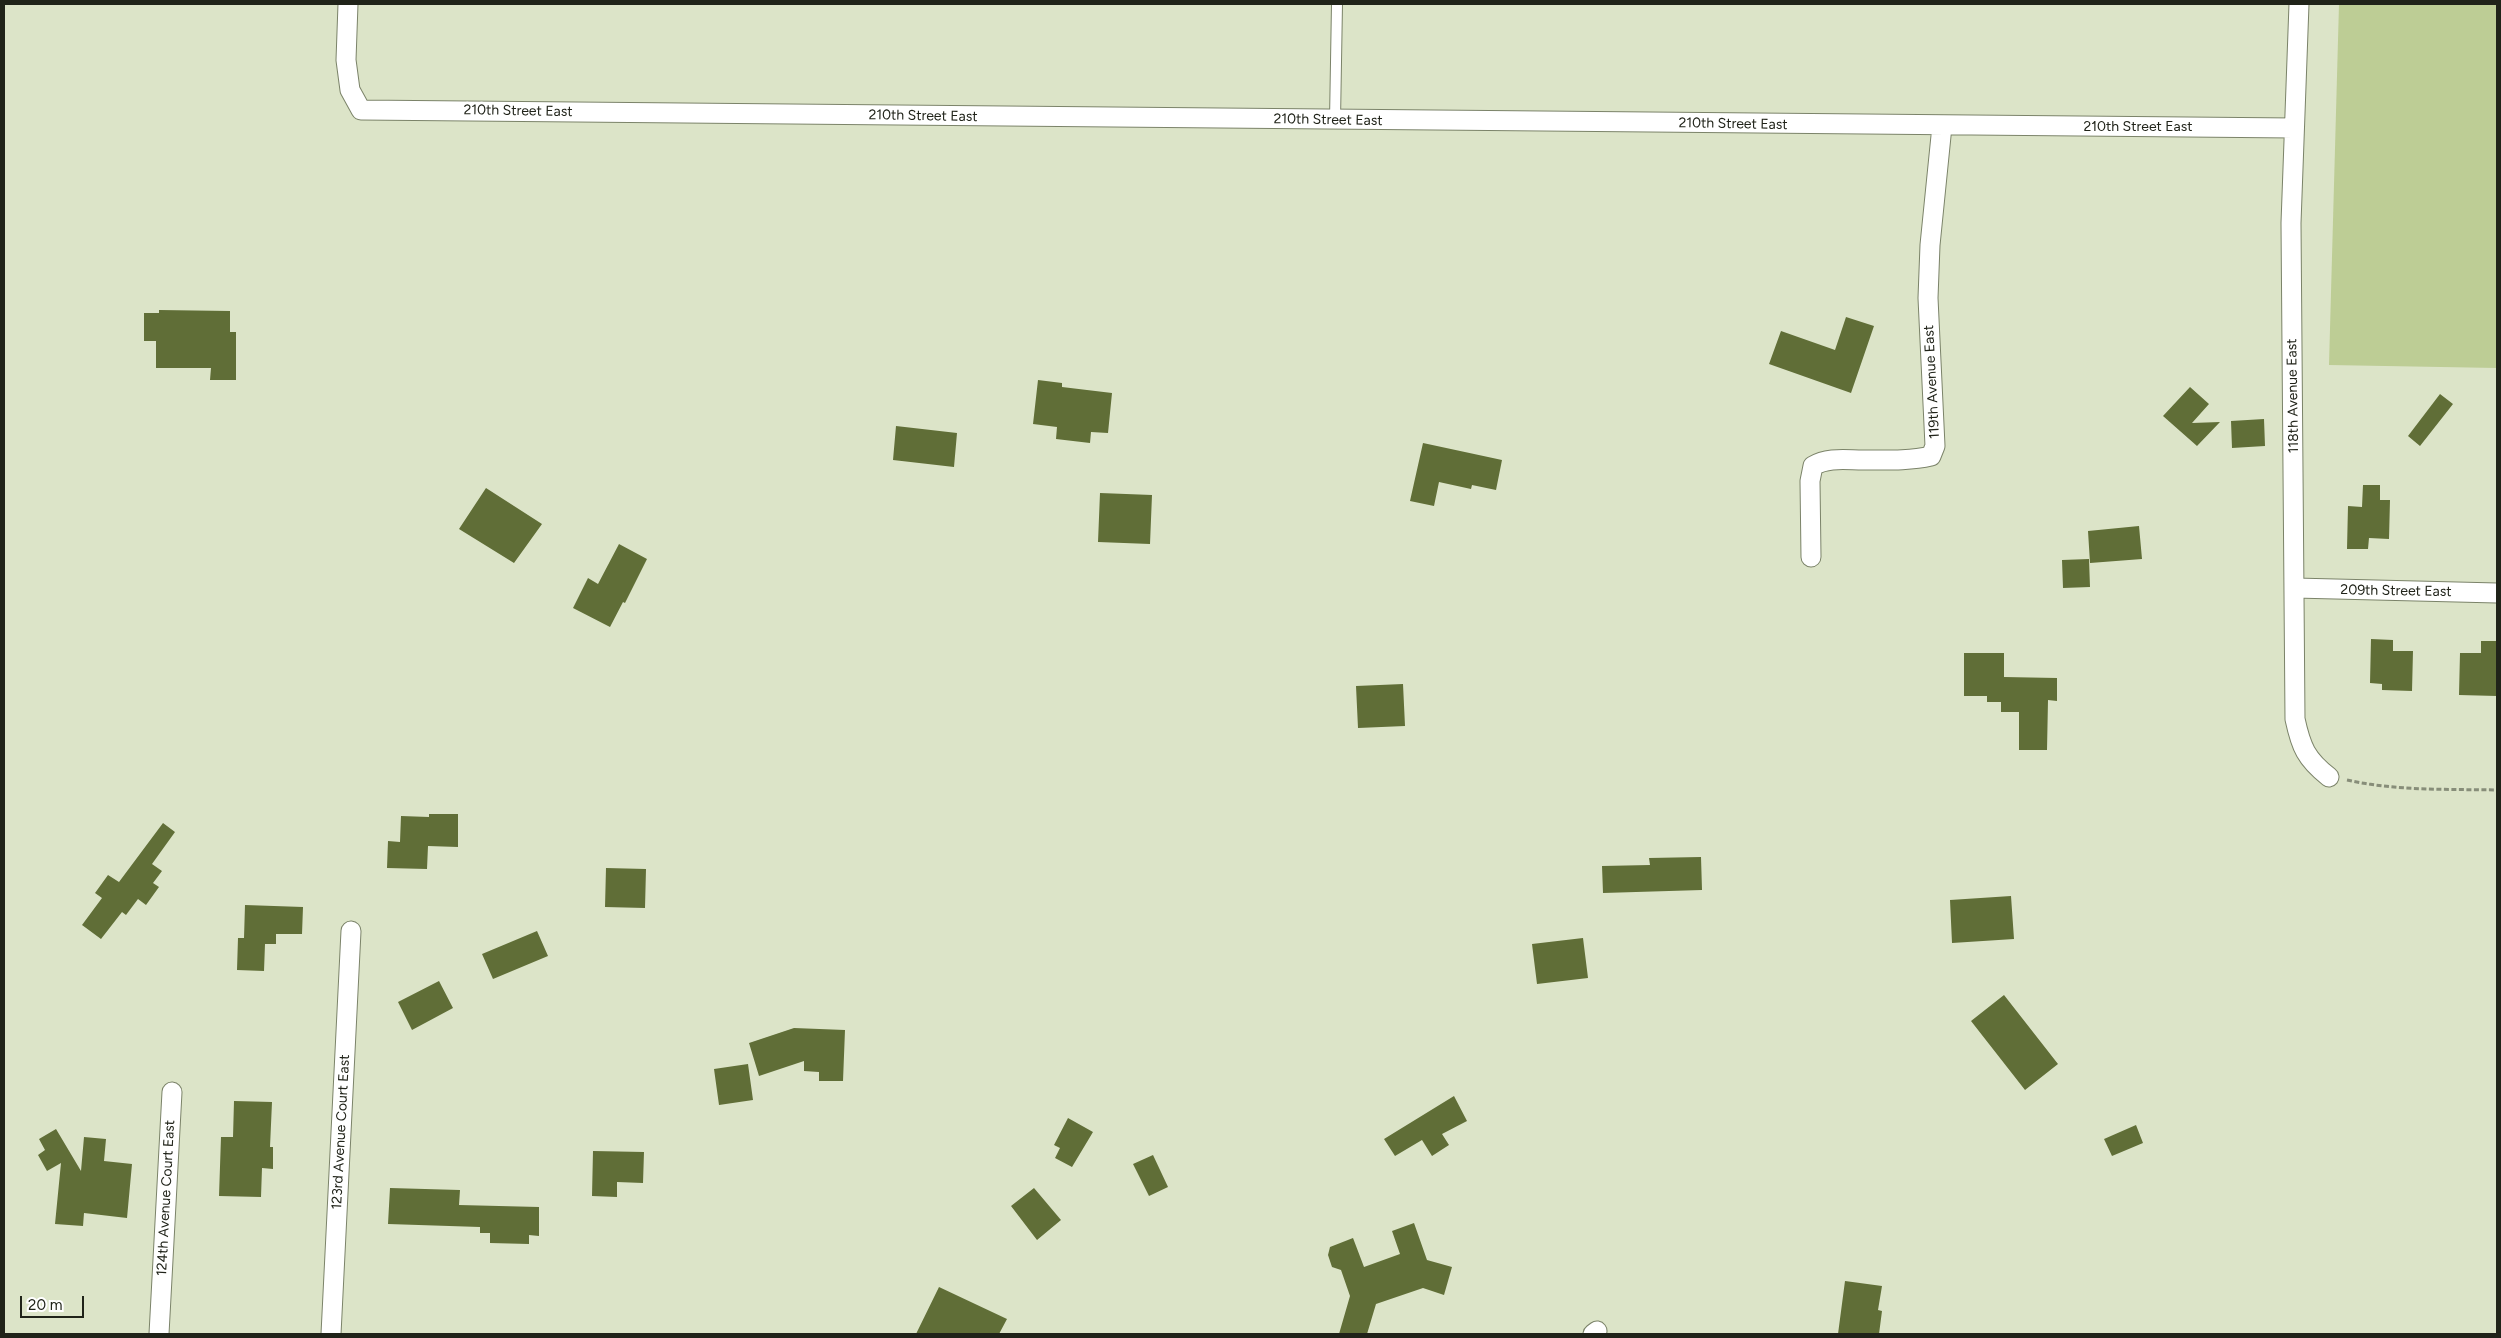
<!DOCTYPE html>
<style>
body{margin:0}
#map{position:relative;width:2501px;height:1338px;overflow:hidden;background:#dce4c8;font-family:Figtree,sans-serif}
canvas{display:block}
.frame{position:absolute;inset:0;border:5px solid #202319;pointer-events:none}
.scale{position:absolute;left:20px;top:1296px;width:64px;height:22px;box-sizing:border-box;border:2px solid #202319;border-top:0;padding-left:6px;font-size:15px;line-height:18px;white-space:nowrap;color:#202319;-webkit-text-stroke:4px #fff;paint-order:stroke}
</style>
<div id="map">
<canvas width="2501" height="1338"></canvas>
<div class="frame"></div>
<div class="scale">20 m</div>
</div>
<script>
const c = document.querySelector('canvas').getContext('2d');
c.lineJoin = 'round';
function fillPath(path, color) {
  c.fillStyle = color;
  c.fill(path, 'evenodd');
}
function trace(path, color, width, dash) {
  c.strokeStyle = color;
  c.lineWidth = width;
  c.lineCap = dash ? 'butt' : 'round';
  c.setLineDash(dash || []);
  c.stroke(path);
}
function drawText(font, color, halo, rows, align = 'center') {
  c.font = font + ' Figtree,sans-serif';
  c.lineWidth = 5;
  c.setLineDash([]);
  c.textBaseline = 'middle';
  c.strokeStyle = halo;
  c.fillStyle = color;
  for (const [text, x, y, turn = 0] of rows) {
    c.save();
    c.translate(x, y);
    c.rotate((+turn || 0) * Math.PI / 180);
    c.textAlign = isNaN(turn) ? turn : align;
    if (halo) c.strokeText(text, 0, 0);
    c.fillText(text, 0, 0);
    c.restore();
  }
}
const green = new Path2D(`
 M2339,4h158v364l-168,-3z`);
const building = new Path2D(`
 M159,310l71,1v21h6v48h-26l1,-12h-55v-27h-12v-28h15z
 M1846,317l28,9 -23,67 -82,-29 12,-33 54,19z
 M1038,380l24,3v4l50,6 -4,40 -17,-1 -1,11 -34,-4 1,-12 -24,-3z
 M2190,387l19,17 -17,19 28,-1 -23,24 -34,-30z
 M2440,394l13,10 -33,42 -12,-10z
 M2264,419l1,27 -33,2 -1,-27z
 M896,426l61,7 -3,34 -61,-7z
 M1423,443l79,17 -6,30 -24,-5 -1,4 -32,-7 -5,24 -24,-5z
 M2363,485h17v15h10l-1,39 -20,-1 -1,11h-21l1,-43 14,1z
 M486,488l56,36 -28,39 -55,-34z
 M1100,493l52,2 -2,49 -52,-2z
 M2139,526l3,33 -52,4 -2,-32z
 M619,544l28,15 -22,44 -2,-1 -13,25 -37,-19 15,-30 10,6z
 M2089,559l1,28 -27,1 -1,-28z
 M2371,639l22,1v11h20l-1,40 -30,-1v-6l-12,-1z
 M2481,641h16v55l-38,-1 1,-42h21z
 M1964,653h40v24l53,1v23l-9,-1 -1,50h-28v-38h-18v-10h-14v-6h-23z
 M1403,684l2,42 -47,2 -2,-42z
 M429,814h29v33l-30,-1 -1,23 -40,-1 1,-27 12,1 1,-26 28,1z
 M163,823l12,9 -23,32 10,7 -9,12 6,4 -13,18 -8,-6 -12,16 -4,-3 -21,27 -19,-14 20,-27 -7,-5 13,-18 11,7z
 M1701,857l1,33 -99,3 -1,-27 48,-1 -1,-7z
 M606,868l40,1 -1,39 -40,-1z
 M2011,896l3,43 -62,4 -2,-43z
 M245,905l58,2 -1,27h-26v10h-11l-1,27 -27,-1 1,-32h6z
 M537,931l11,25 -55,23 -11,-25z
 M1583,938l5,40 -51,6 -5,-40z
 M439,981l14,27 -41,22 -14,-28z
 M2004,995l54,69 -33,26 -54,-69z
 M794,1028l51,2 -2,51h-24v-9l-15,-1v-10l-45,15 -10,-33z
 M748,1064l5,36 -34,5 -5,-36z
 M1454,1096l13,25 -25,13 7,11 -17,11 -10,-16 -27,16 -11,-17z
 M234,1101l38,1 -2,45h3v22l-11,-1 -1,29 -42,-1 2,-59h12z
 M1068,1118l25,14 -21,35 -17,-9 5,-10 -6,-3z
 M2136,1125l7,18 -31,13 -8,-17z
 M56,1129l25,42 3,-34 22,2 -2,22 28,3 -5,54 -43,-5 -1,13 -28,-2 6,-61 -14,8 -9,-16 7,-5 -6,-11z
 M593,1151l51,1 -1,31 -26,-1v15l-25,-1z
 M1153,1155l15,32 -19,9 -16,-32z
 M390,1188l70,2 -1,15 80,2v29l-10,-1v9l-39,-1v-10h-10v-6l-92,-3z
 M1034,1188l27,32 -24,20 -26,-34z
 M1414,1223l13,37 25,7 -8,28 -21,-7 -47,16 -9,30h-28l11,-38 -9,-26 -9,-3 -4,-12 2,-8 23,-9 11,29 36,-13 -8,-23z
 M1845,1281l37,5 -4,24 4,1 -3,23h-41z
 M939,1287l68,32 -8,15h-83z`);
const path = new Path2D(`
 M2347,780c49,11 100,9 150,10`);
const lane = new Path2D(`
 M1335,120l2,-116`);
const street = new Path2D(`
 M348,4l-2,56 4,30 11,20 1933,18
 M2299,4l-8,219 4,496c6,28 11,40 34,58
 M1811,557l-1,-76 3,-15c15,-9 33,-6 50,-6 23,0 46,1 68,-4l4,-10 -7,-148 2,-53 12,-119
 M2295,588l202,5
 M159,1334l13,-242
 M331,1334l20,-403
 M1593,1334l4,-3`);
const streetNames = [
 ["210th Street East",518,111,1],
 ["210th Street East",923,116,1],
 ["210th Street East",1328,120,1],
 ["210th Street East",1733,124,1],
 ["210th Street East",2138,127],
 ["119th Avenue East",1932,382,-93],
 ["118th Avenue East",2293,396,-91],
 ["209th Street East",2396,591,1],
 ["123rd Avenue Court East",341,1132,-87],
 ["124th Avenue Court East",166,1198,-87]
];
fillPath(green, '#bdcd95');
fillPath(building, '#606e37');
trace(lane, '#7b8369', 12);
trace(street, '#7b8369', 21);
trace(path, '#878d79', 3, [5, 2.5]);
trace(lane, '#fff', 10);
trace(street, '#fff', 19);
drawText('14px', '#202319', '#fff', streetNames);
</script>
